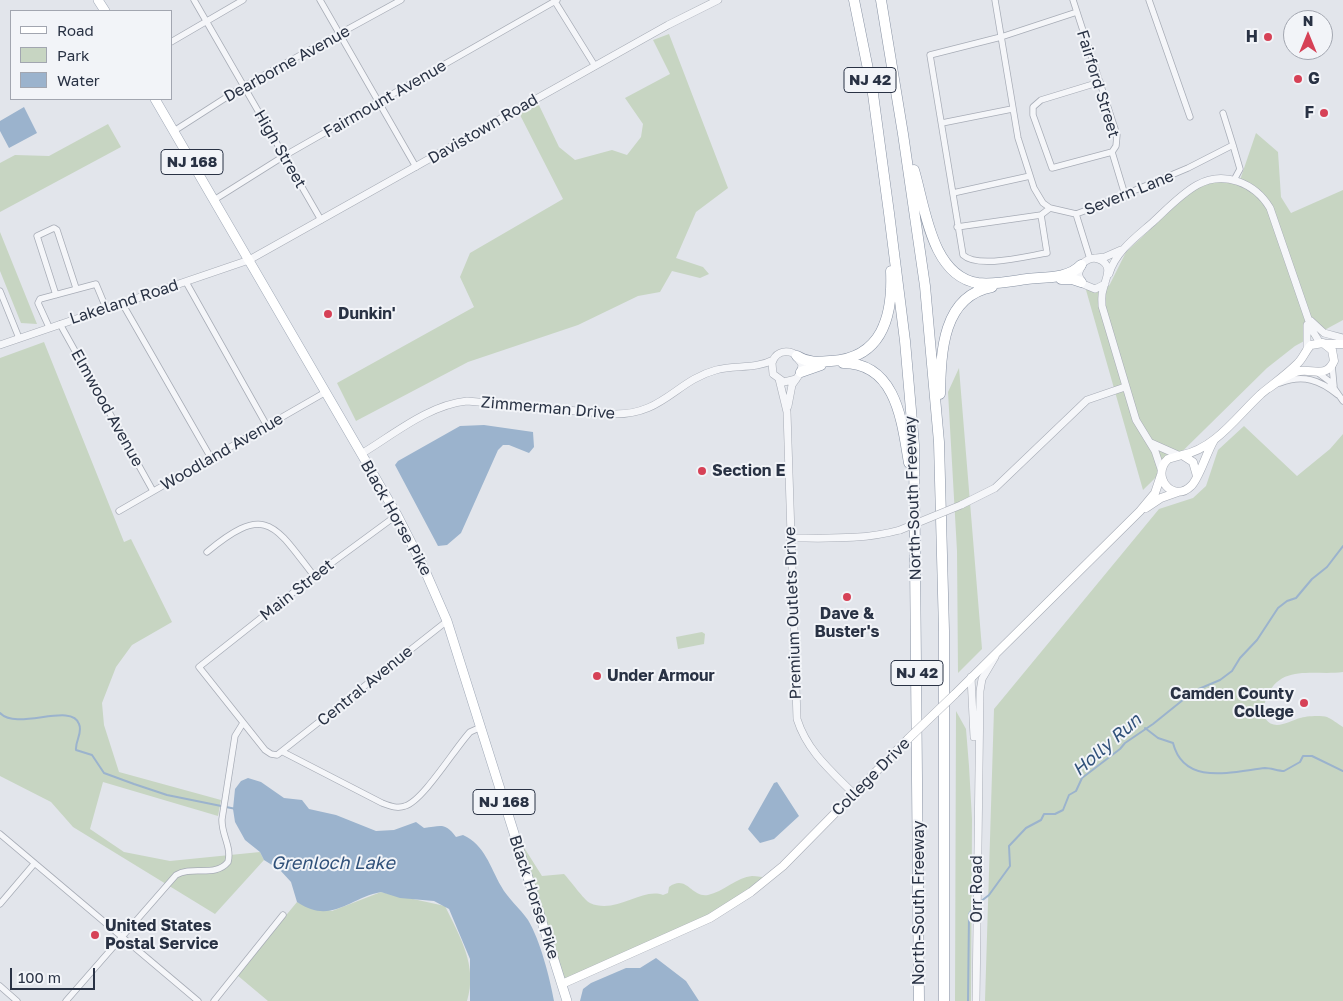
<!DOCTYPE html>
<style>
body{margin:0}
#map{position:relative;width:1343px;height:1001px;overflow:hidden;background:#e2e5eb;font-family:"Golos Text",sans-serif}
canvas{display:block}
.legend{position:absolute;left:10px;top:10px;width:162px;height:90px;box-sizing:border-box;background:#f2f4f8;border:1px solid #a2a6b0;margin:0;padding:6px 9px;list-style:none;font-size:15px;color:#293244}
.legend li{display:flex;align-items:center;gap:10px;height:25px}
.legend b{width:25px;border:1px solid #a2a6b0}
.north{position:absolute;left:1283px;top:10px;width:50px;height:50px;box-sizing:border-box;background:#f2f4f8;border:1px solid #a2a6b0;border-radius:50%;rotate:0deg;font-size:14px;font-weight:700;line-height:20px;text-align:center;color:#293244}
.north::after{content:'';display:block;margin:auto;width:18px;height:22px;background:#d64156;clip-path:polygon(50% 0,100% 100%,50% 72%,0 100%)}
.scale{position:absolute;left:10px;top:968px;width:85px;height:22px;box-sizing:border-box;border:2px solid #293244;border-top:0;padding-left:6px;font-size:15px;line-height:18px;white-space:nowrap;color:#293244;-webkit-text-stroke:4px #f2f4f8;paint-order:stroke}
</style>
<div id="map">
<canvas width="1343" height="1001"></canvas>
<ul class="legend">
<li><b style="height:6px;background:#fff"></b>Road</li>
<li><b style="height:14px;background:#c7d5c2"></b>Park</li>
<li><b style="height:14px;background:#9bb3cd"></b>Water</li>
</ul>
<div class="north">N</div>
<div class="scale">100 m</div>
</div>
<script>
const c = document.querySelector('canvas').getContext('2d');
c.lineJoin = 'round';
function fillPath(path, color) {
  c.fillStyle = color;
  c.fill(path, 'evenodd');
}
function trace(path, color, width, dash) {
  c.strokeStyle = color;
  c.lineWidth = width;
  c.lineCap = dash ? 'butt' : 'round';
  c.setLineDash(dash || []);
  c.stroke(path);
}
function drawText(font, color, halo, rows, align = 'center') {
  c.font = font + ' "Golos Text",sans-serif';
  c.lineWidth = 4;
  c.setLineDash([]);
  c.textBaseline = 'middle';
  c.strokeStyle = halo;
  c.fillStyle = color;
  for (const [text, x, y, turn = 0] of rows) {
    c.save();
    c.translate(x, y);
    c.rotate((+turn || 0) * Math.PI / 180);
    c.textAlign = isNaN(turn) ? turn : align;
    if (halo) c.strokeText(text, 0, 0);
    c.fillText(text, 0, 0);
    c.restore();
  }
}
const green = new Path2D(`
 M669,34l59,154 -32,24 -20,46 27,9 6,7 -9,4 -28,-7 -12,21 -22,4 -60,29 -110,37 -112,59 -19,-38 137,-76 -14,-30 10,-24 93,-54 -44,-86 18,-12 22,46 16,13 37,-10 15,5 14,-18 2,-13 -18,-26 45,-24 -17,-34z
 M108,124l13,23 -121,65v-49l15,-8 34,1z
 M1256,133l22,19 3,45 10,16 52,-23v130l-48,26 -28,22 -124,122 -57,-200 23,-4 17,-34 60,-56 15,-10 14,-4 24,1z
 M0,232l37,92 -16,-1 -21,-52z
 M44,342l80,200 7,-3 41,83 -40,23 -16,22 -14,36 2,22 15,47 102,28 -3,16 -115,-34 -13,47 34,23 46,9 90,-9 4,8 -49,54 -142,-87 -22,-25 -51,-26v-418z
 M959,368l23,281 -24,24 -1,-122 -9,-159z
 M1244,426l53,50 33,-27 13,-15v238c-29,4 -64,-9 -77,27 -2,7 -4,13 -1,19 9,14 24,3 35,0 5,-2 21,-3 27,-1 5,2 11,7 16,10v274h-358l9,-292 165,-200 34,-11 13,-12 12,-36z
 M702,632l3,2 -1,10 -26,5 -2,-12z
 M956,711l10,18 3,37 3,53 -1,182h-16z
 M513,830l29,46 22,-2c6,6 20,26 26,29 26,12 52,-16 73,-8l5,-2 1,-6c18,-13 22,11 39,8 15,-3 29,-18 44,-19 5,0 11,1 16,2l-34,26 -172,80z
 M381,892l64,14c15,31 33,60 22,95h-199l-31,-26 60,-73 35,9z`);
const water = new Path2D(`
 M24,107l13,26 -28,15 -9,-17v-10z
 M484,425l49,7 1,15 -5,6 -20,-8h-6l-5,5 -37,83 -14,12 -9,1 -43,-81 3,-4 62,-35z
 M248,778l13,4 23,16 18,2 7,9 27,6 40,16 18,-1 22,-8 8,6c17,-2 21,-6 32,9l7,-2c22,10 27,32 38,51 7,13 19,22 27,34 12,20 22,58 26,81h-84v-42l-21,-50 -15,-8 -34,-3 -19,-6c-32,6 -50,33 -84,10l-6,-20 -11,-12 -16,-10 -4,-8 -15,-12 -10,-18 -2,-13 2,-20 6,-8z
 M777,782l22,34 -25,23 -14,4 -12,-14 26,-46z
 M656,958l30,23 13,20h-119l3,-12 8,-6 35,-15h14z`);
const stream = new Path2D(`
 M0,713c17,18 72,-11 79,11 4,9 -4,17 -3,26l16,5 12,18 30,11 33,11 69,14
 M1145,728l13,10 15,5c11,43 58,29 92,25 6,0 13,3 19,3l16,-9 3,-6h9l31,15
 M980,902l9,-7 21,-29 -1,-20 17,-18 15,-8 3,-6h11l8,-4 6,-15 7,-4 6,-13 38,-29 5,-6 28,-19 41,-33 26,-11 12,-9 8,-13 17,-18 21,-32 9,-7 9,-3 16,-19 15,-12 16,-21
 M968,1001l1,-87 5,-7`);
const minor = new Path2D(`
 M194,0l127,220
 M320,0l96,167
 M554,0l41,66
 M995,0l23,138 16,50 9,15 7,5 26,6 19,-7 93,-39 45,-23 7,24 -6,11
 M1073,0l44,135 -1,11 -4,6 13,43
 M1149,0l41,117
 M171,42l72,-42
 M1100,82l-59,18 -8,7v8l19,53 60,-16
 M1223,113l10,32
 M942,123l70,-14
 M174,131l70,-45 157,-86
 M953,193l77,-17
 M214,200l70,-44 273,-156
 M1076,214l14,45
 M1041,215l6,38c-20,3 -69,16 -84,2l-33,-200 71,-18 76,-25
 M957,227l84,-12 9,-7
 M186,282l81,144
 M0,291l19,47
 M56,295l-19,-59 17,-8 3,2 19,58
 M122,303l89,155
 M60,324l93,167
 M49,327l-11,-24 2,-4 56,-15 10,24
 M1332,365l2,21
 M1317,372l12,9 14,20
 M1280,383c23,-9 40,-3 58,12
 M119,511l205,-118
 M397,515l-83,61 -115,91 66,83 6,4 6,1 170,-134
 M207,552c59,-49 67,-28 107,24
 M283,752l99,51c8,3 15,6 23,3 18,-5 50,-58 65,-74l11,-5
 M0,834l198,167
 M0,904l34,-40
 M0,986l17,15
 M66,1001l110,-126c16,-10 39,3 52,-13 4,-15 -7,-28 -6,-43l13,-83 8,-13
 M214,1001l69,-86`);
const tertiary = new Path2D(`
 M1096,258l9,-1 16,-7
 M1109,274c7,-23 27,-37 44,-52 14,-13 28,-28 44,-37 27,-15 58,-2 73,23l42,122 8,13
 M1105,284l-10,5 -12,-5 -5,-10 5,-11c5,-4 10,-6 15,-4 17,6 7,20 5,31 -2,5 -1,10 -1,16l34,114 19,31 6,18
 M1311,321l13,12 19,5
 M1307,325v24
 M0,345l249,-85 419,-235 50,-25
 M779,379l8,33 10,307c10,32 34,52 57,75
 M788,406l4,-21 9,-13 1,-8 -9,-11c-10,-3 -18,0 -21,10l1,11 11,8 12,-3
 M1151,443l27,12
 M361,454c32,-19 67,-49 106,-53l144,13c52,2 64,-33 105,-44 19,-5 40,-1 57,-10
 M961,505l34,-17 92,-88 38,-13
 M790,538c37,0 74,2 110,-8
 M971,677l3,60
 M976,1001l4,-310 2,-12 13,-22`);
const secondary = new Path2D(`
 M1325,344h18
 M1182,455c33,-6 55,-39 79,-61 12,-10 25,-19 36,-30 6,-5 8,-13 14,-19l12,-2 9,7 2,11c-8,19 -24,6 -38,11 -10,4 -19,10 -27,16
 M1197,476l-4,-14 -11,-7 -14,4c-18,17 5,45 23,27 8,-7 16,-35 23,-46
 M1146,508l15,-10 17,-6
 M954,695l186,-184 15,-18 6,-18
 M562,984l148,-66 41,-26 32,-26 126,-128`);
const primary = new Path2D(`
 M98,0l7,11
 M155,99l242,416 26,51 24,55 120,380`);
const motorway = new Path2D(`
 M854,0l19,94 16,119 16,128 9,104 5,556
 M881,0l22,134 22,152 14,156 5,189v370
 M914,170c11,36 17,106 64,113 16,2 34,-2 49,-4 18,-2 41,0 54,-14
 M1061,279h11l9,3
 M797,356c11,7 21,6 34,5 51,-3 62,-45 60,-90
 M843,363c54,0 59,60 66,100
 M801,372l20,-7
 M940,394c1,-41 2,-98 52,-107`);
const tertiaryBridge = new Path2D(`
 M900,530l61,-25`);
const secondaryBridge = new Path2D(`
 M909,738l45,-43`);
const markers = [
 [1268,37,5,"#d64156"],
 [1298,79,5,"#d64156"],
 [1324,113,5,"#d64156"],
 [328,314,5,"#d64156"],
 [702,471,5,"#d64156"],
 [847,597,5,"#d64156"],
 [597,676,5,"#d64156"],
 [1304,703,5,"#d64156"],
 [95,935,5,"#d64156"]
];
const shields = [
 [870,80,52],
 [192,162,62],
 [917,673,52],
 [504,802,62]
];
const shieldNames = [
 ["NJ 42",870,80],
 ["NJ 168",192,162],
 ["NJ 42",917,673],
 ["NJ 168",504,802]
];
const poiNames = [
 ["H",1258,37,"right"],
 ["G",1308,79],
 ["F",1314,113,"right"],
 ["Dunkin'",338,314],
 ["Section E",712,471],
 ["Dave &",847,614,"center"],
 ["Buster's",847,632,"center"],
 ["Under Armour",607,676],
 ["Camden County",1294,694,"right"],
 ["College",1294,712,"right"],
 ["United States",105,926],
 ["Postal Service",105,944]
];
const streetNames = [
 ["Dearborne Avenue",287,64,-29],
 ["Fairford Street",1098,84,73],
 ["Fairmount Avenue",385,99,-30],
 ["Davistown Road",483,129,-30],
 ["High Street",280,149,60],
 ["Severn Lane",1129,193,-22],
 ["Lakeland Road",124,302,-18],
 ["Elmwood Avenue",107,408,61],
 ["Zimmerman Drive",548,408,5],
 ["Woodland Avenue",222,452,-30],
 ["North-South Freeway",913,498,-92],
 ["Black Horse Pike",396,518,61],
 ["Main Street",297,590,-38],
 ["Premium Outlets Drive",793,613,-92],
 ["Central Avenue",365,686,-39],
 ["College Drive",871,777,-45],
 ["Orr Road",977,889,-90],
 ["Black Horse Pike",534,897,72],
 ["North-South Freeway",919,903,-90]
];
const waterNames = [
 ["Holly Run",1107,745,-41],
 ["Grenloch Lake",333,863]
];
fillPath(green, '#c7d5c2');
fillPath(water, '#9bb3cd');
trace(stream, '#9bb3cd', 2);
trace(minor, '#a7acb6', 7);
trace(tertiary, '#a7acb6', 8);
trace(secondary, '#a7acb6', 9);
trace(primary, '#a0a9b7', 10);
trace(motorway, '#8892a3', 11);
trace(minor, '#f5f6f9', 5.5);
trace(tertiary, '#f5f6f9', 7);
trace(secondary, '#fff', 8);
trace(primary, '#fff', 9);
trace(motorway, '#fff', 10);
trace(tertiaryBridge, '#a7acb6', 8, []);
trace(secondaryBridge, '#a7acb6', 9, []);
trace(tertiaryBridge, '#f5f6f9', 7);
trace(secondaryBridge, '#fff', 8);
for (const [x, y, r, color] of markers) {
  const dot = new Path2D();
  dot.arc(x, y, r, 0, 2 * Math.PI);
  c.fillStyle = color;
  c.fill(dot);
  trace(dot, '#f2f4f8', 2);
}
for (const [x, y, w] of shields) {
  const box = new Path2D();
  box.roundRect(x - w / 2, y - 12.5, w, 25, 4);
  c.fillStyle = '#f2f4f8';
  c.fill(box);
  trace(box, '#293244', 1);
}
drawText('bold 15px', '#293244', null, shieldNames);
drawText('bold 16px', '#293244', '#f2f4f8', poiNames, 'left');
drawText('16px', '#293244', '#f2f4f8', streetNames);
drawText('italic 18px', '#30517a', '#f2f4f8', waterNames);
</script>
